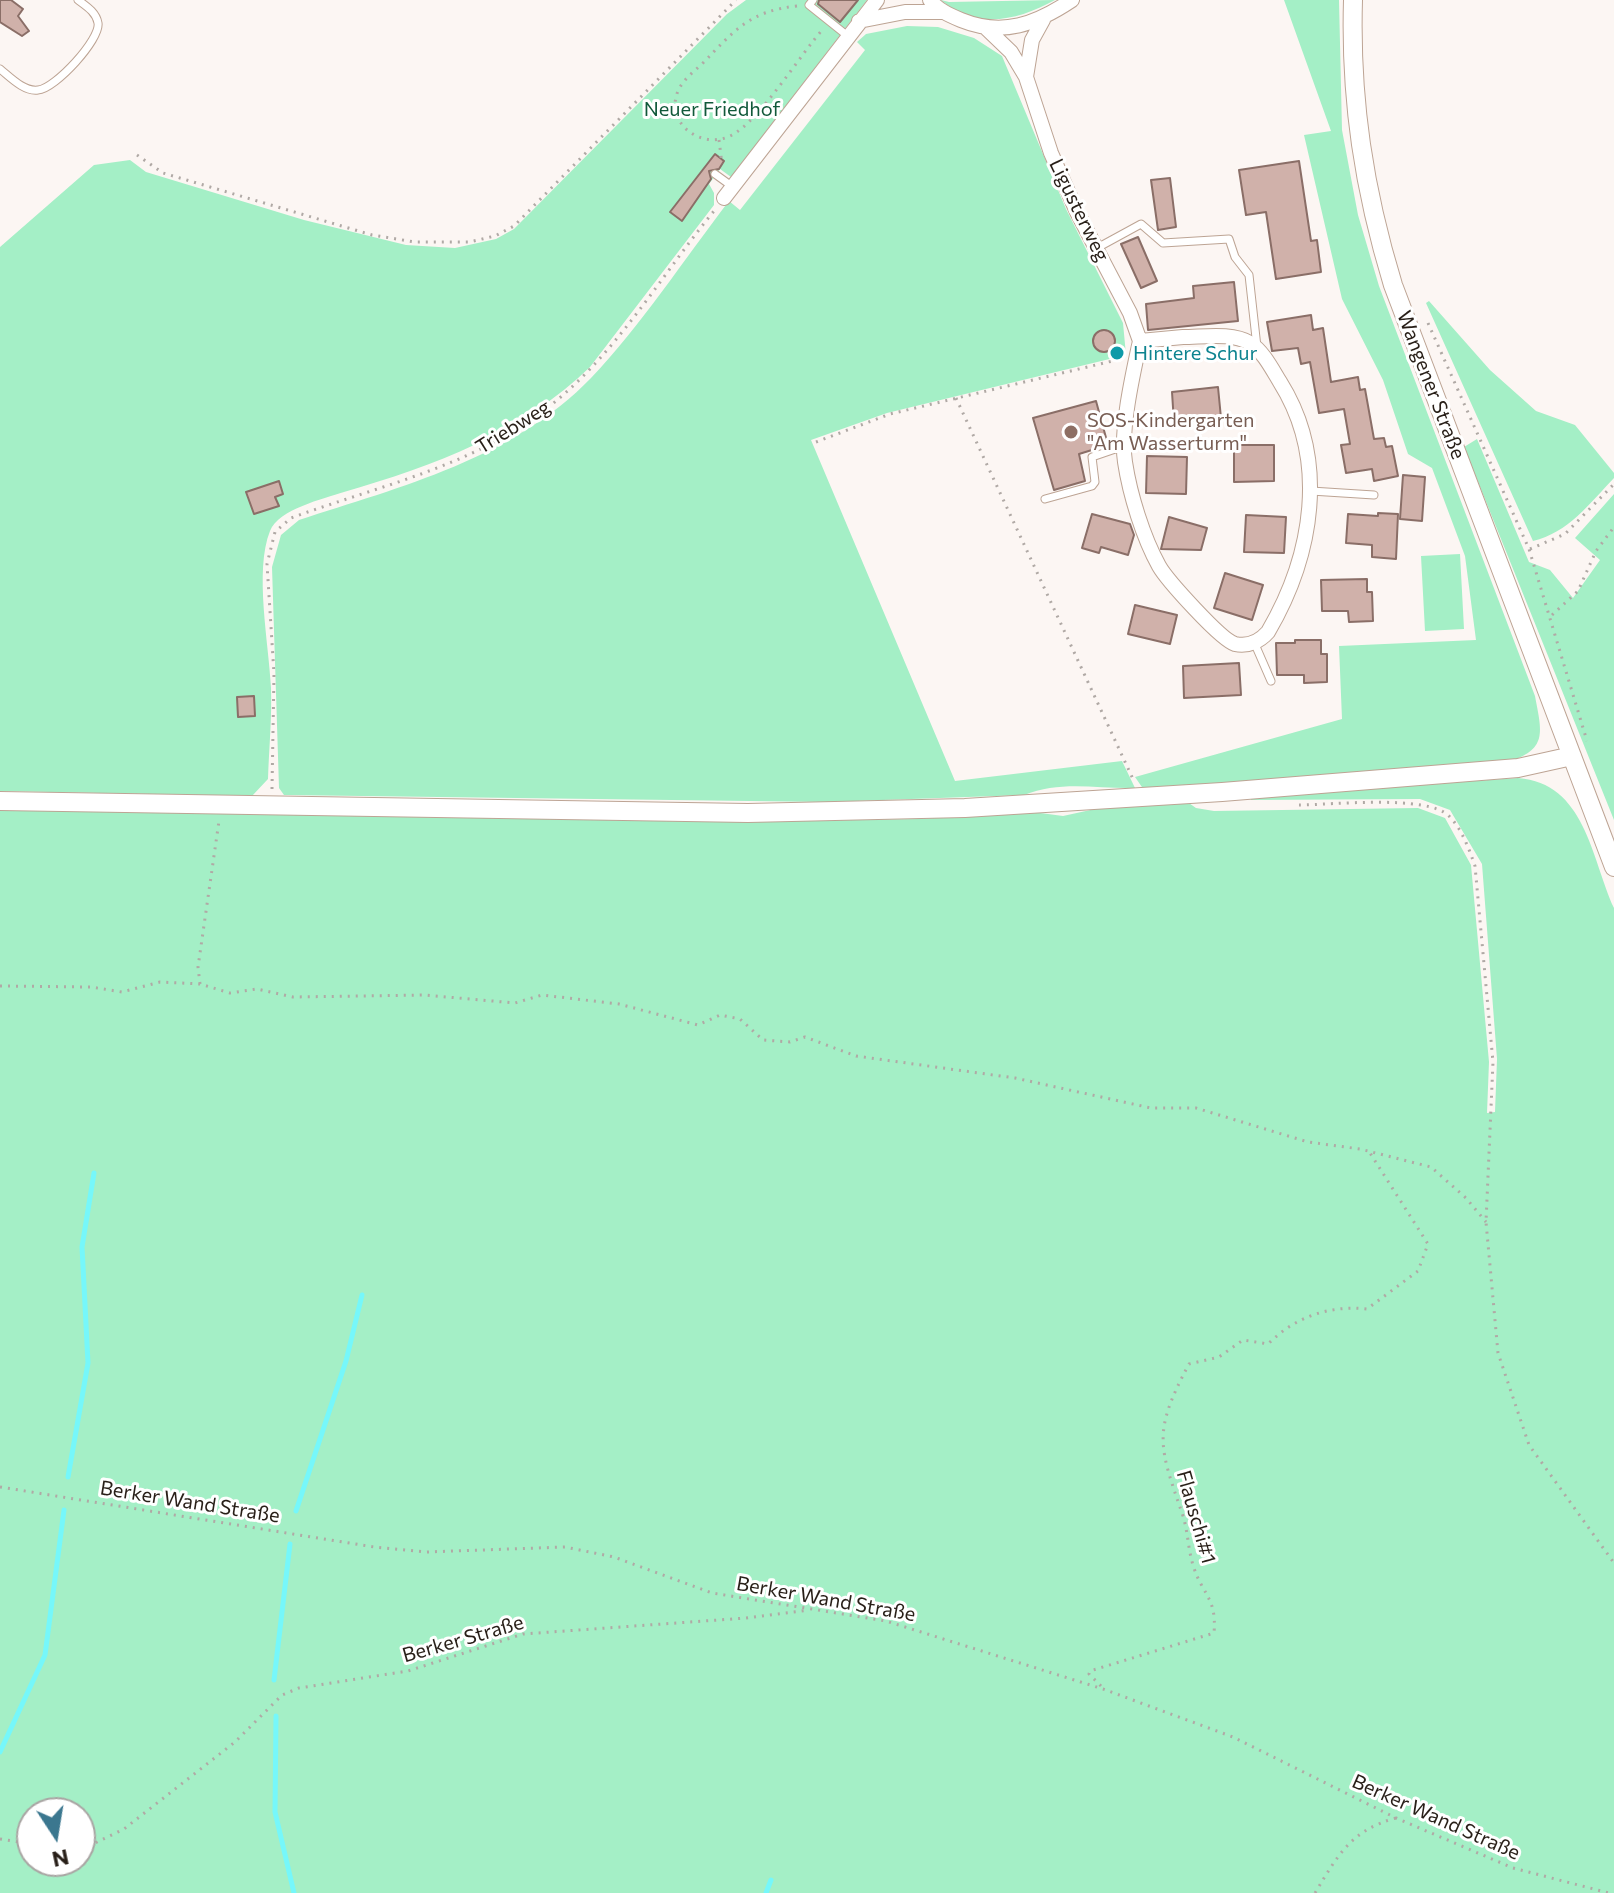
<!DOCTYPE html>
<meta charset="utf-8">
<style>
body{margin:0}
#map{position:relative;width:1614px;height:1893px;overflow:hidden;background:#fcf6f3;font-family:Commissioner,sans-serif}
canvas{display:block}
.north{position:absolute;left:16px;top:1797px;width:80px;height:80px;box-sizing:border-box;background:#fff;border:2px solid #a9a5a3;border-radius:50%;rotate:168deg;font-size:22px;font-weight:700;line-height:32px;text-align:center;color:#281f18}
.north::after{content:'';display:block;margin:auto;width:28px;height:36px;background:#3b778f;clip-path:polygon(50% 0,100% 100%,50% 72%,0 100%)}
</style>
<div id="map">
<canvas width="1614" height="1893"></canvas>
<div class="north">N</div>
</div>
<script>
const c = document.querySelector('canvas').getContext('2d');
c.lineJoin = 'round';
function fillPath(path, color) {
  c.fillStyle = color;
  c.fill(path, 'evenodd');
}
function trace(path, color, width, dash) {
  c.strokeStyle = color;
  c.lineWidth = width;
  c.lineCap = dash ? 'butt' : 'round';
  c.setLineDash(dash || []);
  c.stroke(path);
}
function drawText(font, color, halo, rows, align = 'center') {
  c.font = font + ' Commissioner,sans-serif';
  c.lineWidth = 6;
  c.setLineDash([]);
  c.textBaseline = 'middle';
  c.strokeStyle = halo;
  c.fillStyle = color;
  for (const [text, x, y, turn = 0] of rows) {
    c.save();
    c.translate(x, y);
    c.rotate((+turn || 0) * Math.PI / 180);
    c.textAlign = isNaN(turn) ? turn : align;
    if (halo) c.strokeText(text, 0, 0);
    c.fillText(text, 0, 0);
    c.restore();
  }
}
const green = new Path2D(`
 M746,0h121l-136,177 -11,-8 -11,15 5,9v12l-124,162c-68,66 -156,99 -246,125 -21,7 -65,17 -74,39 -16,40 -1,113 1,157 1,30 -2,61 -3,91l-16,17 -252,-5v-544l94,-82 36,-5 16,12 158,48 102,25 49,3 41,-9 18,-10 213,-215z
 M941,0l8,2 106,-2c-38,21 -79,30 -114,0z
 M1284,0h55l3,130 16,85 21,71 156,410c7,37 13,54 -28,66l-363,28 -9,-13 207,-58 -3,-73 137,-6 -11,-84 -33,-88 -24,-14 -25,-74 -41,-81 -38,-164 27,-4z
 M907,26l31,1 36,11 28,18 64,153 57,114 3,32 -239,58 -76,27 144,341 167,-20 13,27c-38,1 -74,-8 -111,7l-197,7 -543,-7 -5,-7 -7,-221 9,-32 18,-15c101,-33 215,-62 292,-142 49,-51 94,-120 138,-177l11,9 125,-160 -8,-8 9,-8z
 M1429,301l61,69 46,41 39,14 39,48v5c-24,25 -46,55 -81,63l-107,-238z
 M1477,439l52,123 21,8 23,28 27,-38 -25,-22 39,-44v326l-150,-373z
 M1460,554l4,75 -39,2 -4,-75z
 M1518,778c67,5 73,79 96,130v985h-1614v-1083l724,12 193,-3 116,-7 30,4 32,-7 91,-8 10,7 18,3 204,-3 27,10 26,47 18,197 -2,51 8,-1 2,-53 -15,-195 -32,-54 -30,-11 -169,1v-4zM32,1813h48v48h-48z`);
const stream = new Path2D(`
 M68,1477l20,-114 -6,-116 12,-74
 M296,1511l50,-150 16,-66
 M274,1680l16,-136
 M276,1716l-1,96 19,81
 M0,1752l45,-97 19,-145
 M766,1893l5,-13`);
const building = new Path2D(`
 M0,0h11l12,9 -5,7 11,15 -7,5 -22,-14z
 M819,0h39l-18,22 -22,-18z
 M715,154l9,7 -5,8 -10,2 2,8 -29,42 -12,-9z
 M1299,161l12,80 6,-1 4,32 -45,7 -10,-67 -20,3 -7,-45z
 M1170,178l6,49 -18,3 -7,-50z
 M1138,237l19,44 -16,7 -20,-44z
 M1234,282l4,39 -90,9 -2,-26 48,-6 -1,-12z
 M1311,315l2,15 10,-2 8,54 27,-5 2,13 5,-1 9,50 10,-1 2,9 6,-1 6,30 -24,5 -2,-12 -26,4 -5,-28 9,-1 -6,-35 -25,4 -9,-51 -9,2 -3,-16 -26,3 -5,-29z
 M1093 341a11 11 0 1 1 22 0a11 11 0 1 1-22 0Z
 M1218,387l3,31 -47,5 -2,-31z
 M1096,401l12,44 -29,9 6,27 -31,9 -21,-72z
 M1234,445h40v36l-40,1z
 M1147,456l40,1 -1,37 -40,-1z
 M1403,475l22,2 -3,44 -22,-2z
 M279,481l4,13 -8,3 4,9 -25,8 -8,-22z
 M1378,513l20,1 -2,45 -24,-2v-12l-26,-2 2,-29 30,2z
 M1092,514l38,10 4,11 -6,20 -27,-8 -2,6 -17,-5z
 M1246,515l40,2 -2,36 -40,-1z
 M1169,517l38,11 -6,22 -40,-1z
 M1225,573l38,12 -11,35 -38,-12z
 M1367,579v13h5l1,29 -24,1 -1,-11h-26l-1,-31z
 M1135,605l42,10 -7,29 -42,-10z
 M1295,640h26v14h6v28l-23,1v-8h-27l-1,-32h19z
 M1239,663l2,32 -57,3 -1,-32z
 M254,696l1,20 -17,1 -1,-20z`);
const path = new Path2D(`
 M797,6c-48,5 -63,25 -95,58 -9,8 -19,16 -24,27 -14,33 25,60 54,44 28,-15 68,-80 91,-106
 M719,140l3,24
 M137,155l26,18 209,62 43,7h54l26,-6 19,-10 222,-226
 M1428,323l101,226 58,192
 M956,398l177,381
 M816,442l74,-28 231,-55
 M1530,549l35,-15 49,-50
 M1552,615l26,-24 18,-40 18,-24
 M272,789l2,-115 -7,-110 8,-32 16,-14c87,-32 180,-51 255,-109 69,-53 114,-132 168,-198
 M1299,805c32,0 128,-11 150,11 13,13 20,33 26,50l18,196 -7,160 12,131 31,92 85,118
 M200,984l-2,-17 21,-146
 M0,986l91,1 31,5 38,-10 40,2 30,9 27,-4 36,8 131,-2 91,8 27,-8 77,9 79,21 22,-10 20,4 23,21 27,2 15,-5 51,19 159,22 136,30h45l112,34 52,7 71,18 35,31 20,24
 M0,1487l374,60 52,5 139,-5 49,10 98,36 174,28 217,68 130,48 163,81 117,50 96,25
 M1101,1686l-12,-12 1,-3 124,-38c3,-36 -12,-38 -21,-68 -5,-16 -5,-33 -10,-49 -24,-70 -31,-83 6,-152l30,-7 24,-17 25,4c27,-27 61,-39 99,-35l51,-38 10,-27 -58,-91
 M0,1839l32,5
 M80,1845l15,-2 29,-14 111,-87 47,-47 17,-7 109,-17 115,-37 223,-16 63,-8
 M1315,1893c23,-38 36,-63 81,-75`);
const service = new Path2D(`
 M813,0l-4,5 40,32
 M0,69c10,8 24,23 38,21 17,-1 63,-51 60,-67 -2,-11 -12,-17 -20,-23
 M715,174l18,13
 M1097,248l44,-24 22,19 66,-4 6,18 14,18 8,72
 M1311,491l63,4
 M1045,499l47,-13 3,-4 -3,-25 32,-11
 M1254,642l17,39`);
const minor = new Path2D(`
 M930,0c8,10 19,15 31,20 42,17 75,4 111,-20
 M859,21l46,-9h36
 M987,29l24,23 15,25 25,76 26,59 53,101 10,28
 M1026,77l6,-37 11,-20
 M724,198l153,-198
 M1183,337c20,0 49,-5 67,6 13,8 22,26 30,39 49,78 33,173 -12,250 -8,9 -20,15 -33,12 -14,-4 -68,-64 -76,-78 -16,-29 -29,-71 -34,-104 -5,-32 8,-89 15,-121z`);
const secondary = new Path2D(`
 M1353,0c-3,100 11,190 40,285l221,582
 M0,801l748,12 217,-5 257,-16 296,-24 54,-12`);
const markers = [
 [1117,353,8,"#0f9aa8"],
 [1071,432,8,"#8d6e63"]
];
const parkNames = [
 ["Neuer Friedhof",712,109]
];
const streetNames = [
 ["Ligusterweg",1079,210,64],
 ["Wangener Straße",1431,385,69],
 ["Triebweg",513,427,-32],
 ["Berker Wand Straße",190,1502,9],
 ["Flauschi#1",1196,1517,74],
 ["Berker Wand Straße",826,1599,10],
 ["Berker Straße",463,1639,-16],
 ["Berker Wand Straße",1436,1817,24]
];
const cultureNames = [
 ["Hintere Schur",1133,353]
];
const educationNames = [
 ["SOS-Kindergarten",1087,420],
 ["\"Am Wasserturm\"",1087,443]
];
fillPath(green, '#a4efc6');
trace(stream, '#76f7fa', 5);
fillPath(building, '#d0b1aa');
trace(building, '#8a6e67', 2);
trace(service, '#bda494', 9);
trace(minor, '#bda494', 16);
trace(secondary, '#bda494', 20);
trace(path, '#b0a9a5', 3, [2, 6]);
trace(service, '#fff', 7);
trace(minor, '#fff', 14);
trace(secondary, '#fff', 18);
for (const [x, y, r, color] of markers) {
  const dot = new Path2D();
  dot.arc(x, y, r, 0, 2 * Math.PI);
  c.fillStyle = color;
  c.fill(dot);
  trace(dot, '#fff', 3);
}
drawText('20px', '#11593a', '#fff', parkNames);
drawText('20px', '#281f18', '#fff', streetNames);
drawText('20px', '#0d838f', '#fff', cultureNames, 'left');
drawText('20px', '#785e54', '#fff', educationNames, 'left');
</script>
